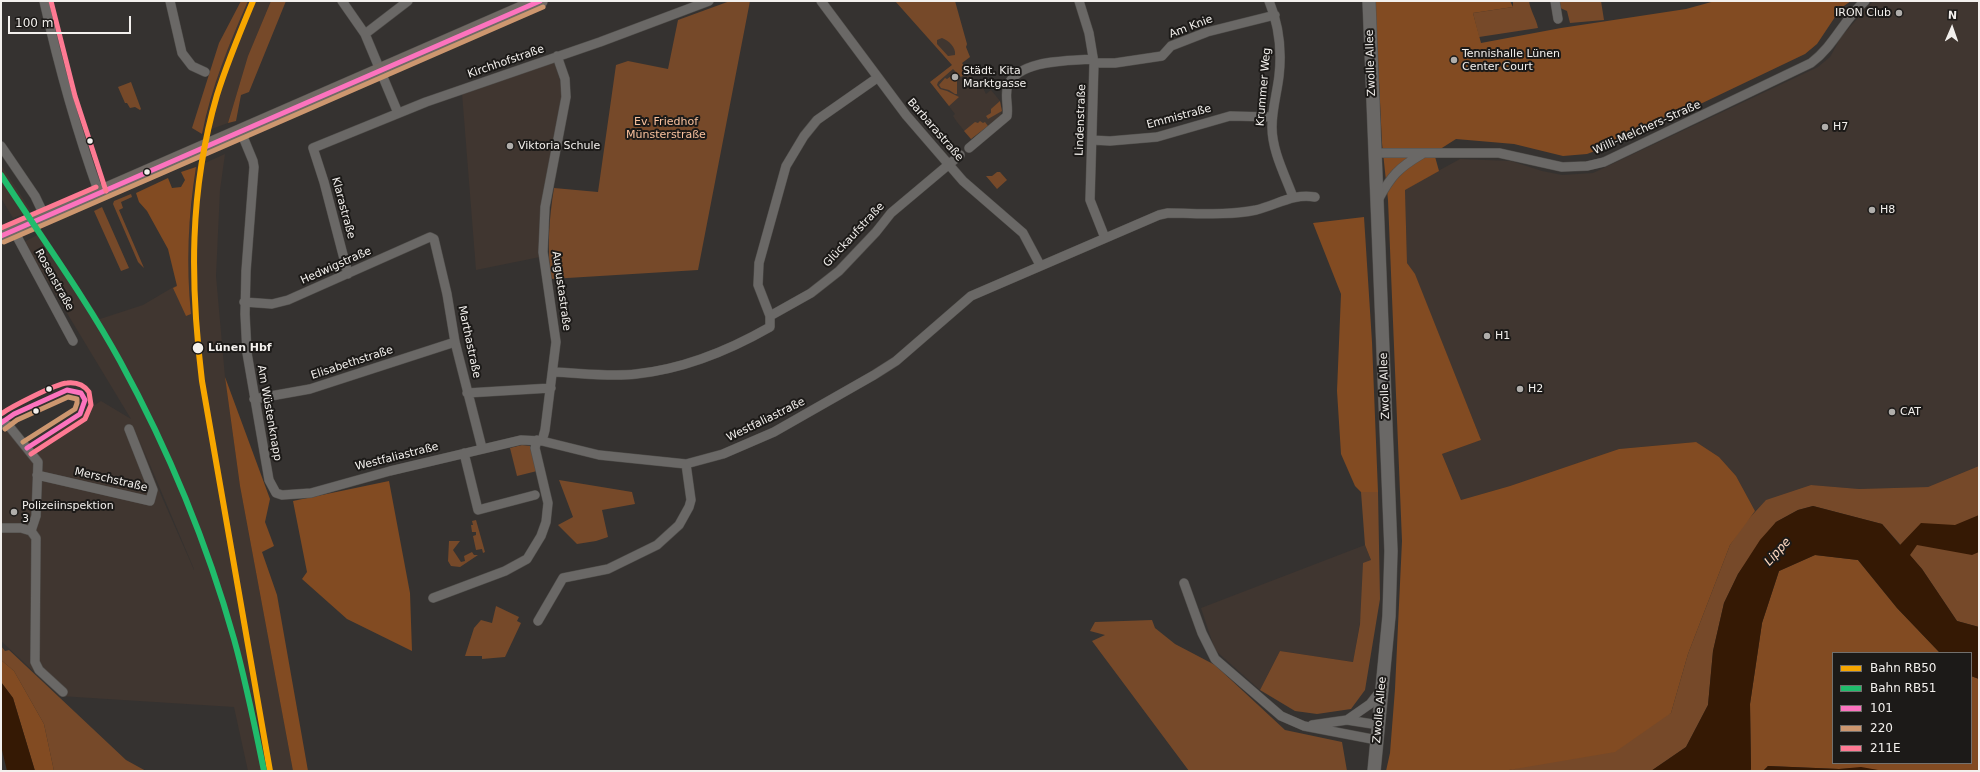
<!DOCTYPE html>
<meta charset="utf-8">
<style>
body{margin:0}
#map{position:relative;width:1980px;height:772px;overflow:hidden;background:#353230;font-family:"DejaVu Sans",sans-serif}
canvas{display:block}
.frame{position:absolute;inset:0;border:2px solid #f3f0ed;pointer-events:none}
.legend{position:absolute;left:1832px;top:652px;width:140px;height:112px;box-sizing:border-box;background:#1c1a18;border:1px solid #72706d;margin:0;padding:5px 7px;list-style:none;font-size:12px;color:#f3f0ed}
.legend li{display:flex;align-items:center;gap:8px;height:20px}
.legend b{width:20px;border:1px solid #72706d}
.north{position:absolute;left:1932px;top:8px;width:40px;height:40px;-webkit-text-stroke:3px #1c1a18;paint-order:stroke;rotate:2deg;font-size:11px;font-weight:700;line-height:16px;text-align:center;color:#f3f0ed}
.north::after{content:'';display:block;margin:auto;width:14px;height:18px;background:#f3f0ed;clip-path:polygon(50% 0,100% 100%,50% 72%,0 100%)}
.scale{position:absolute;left:8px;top:16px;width:123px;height:18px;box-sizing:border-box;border:2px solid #f3f0ed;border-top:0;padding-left:5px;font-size:12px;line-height:14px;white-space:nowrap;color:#f3f0ed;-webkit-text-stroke:3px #1c1a18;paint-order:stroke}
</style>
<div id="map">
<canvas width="1980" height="772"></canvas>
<div class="frame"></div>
<ul class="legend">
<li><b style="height:5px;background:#f7a600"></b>Bahn RB50</li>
<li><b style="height:5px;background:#20bc6c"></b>Bahn RB51</li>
<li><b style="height:5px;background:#fc73be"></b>101</li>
<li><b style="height:5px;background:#cd976f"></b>220</li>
<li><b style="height:5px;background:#fe7a93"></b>211E</li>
</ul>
<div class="north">N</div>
<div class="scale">100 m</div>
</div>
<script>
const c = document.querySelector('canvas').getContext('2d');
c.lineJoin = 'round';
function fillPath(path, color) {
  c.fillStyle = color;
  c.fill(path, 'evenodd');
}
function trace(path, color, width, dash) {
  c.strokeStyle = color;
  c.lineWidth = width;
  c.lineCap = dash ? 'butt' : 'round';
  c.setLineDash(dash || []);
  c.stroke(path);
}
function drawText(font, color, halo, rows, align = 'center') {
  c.font = font + ' "DejaVu Sans",sans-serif';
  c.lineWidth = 4;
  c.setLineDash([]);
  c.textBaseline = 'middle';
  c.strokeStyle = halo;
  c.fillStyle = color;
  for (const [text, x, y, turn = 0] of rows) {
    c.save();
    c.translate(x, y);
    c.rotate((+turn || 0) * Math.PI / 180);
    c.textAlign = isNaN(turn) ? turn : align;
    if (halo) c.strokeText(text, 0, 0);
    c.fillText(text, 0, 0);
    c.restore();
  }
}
const built = new Path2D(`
 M248,1h23l-23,55 -20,67 -25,9 9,-37 15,-46z
 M1873,1h106v465l-51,21 -69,2 -48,-4 -44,15 -12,11 -19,-35 -17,-19 -24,-15 -76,7 -109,37 -49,14 -19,-46 39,-14 -66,-165 -8,-12 -2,-74 55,-30 51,2 31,10 20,4 31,-2 225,-106 12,-10 11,-20z
 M914,21l53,23 -1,3 4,10 -8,6 17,23 2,-2 5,10 5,-4 9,11 2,10 -2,5 -29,23 -14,-17 -4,-6 2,-2 -25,-32 22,-17z
 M554,61l6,19 2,17 -23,131 1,29 -64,13 -14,-177z
 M225,154l-5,36 -4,86 9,101 15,109 53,285h-45l-14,-64 -174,-11 -59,-55v-208l10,-4 16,19 74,-47 30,18 -107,-177 19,-10 57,87 43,-14 44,-26 1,-44 8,-68zM139,439l55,130v1l-33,-75z
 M1,165l30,46 -18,7 -12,-20z
 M1365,545l6,15 -18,102 -73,-11 -20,39 -45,-40 -14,-42z`);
const green = new Path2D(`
 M241,1h7c-19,43 -37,87 -46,133l-10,-6 27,-85z
 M271,1h15l-37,91 -8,3 -5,26 -8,2 20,-67z
 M730,1h20l-52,269 -147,9c-4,-31 -2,-60 3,-91l44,4 18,-127 12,-4 40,8 10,-49z
 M895,1h60l12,43 -1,3 4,10 -8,6 6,8 -7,6 -8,-8 -15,13 -1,3 3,4 7,2 12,6 -10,9 -19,-24 22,-17zM942,38c7,3 14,9 13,17l-7,1 -11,-12v-4z
 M1513,1h16c1,9 7,17 9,27l-59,9 -6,-24 40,-6z
 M1557,1h44l3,19 -34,3 -3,-12 -9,-4z
 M954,74l3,3v17h-2l-6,-4 -8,-2 -2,-3 6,-7 2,1z
 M131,82l10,27 -1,1 -5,-3 -5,1 -3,-5h-2l-7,-16z
 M1000,101l2,10 -14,8 -2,-3 5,-3v-4z
 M980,121l3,2 2,-1 3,4 -17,13 -7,-8 11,-9 3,1z
 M997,172h3l7,8 -10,9 -11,-13h6z
 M131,194l1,3 -11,5 2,6 -4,2 25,58 -6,-6 -25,-58 1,-3z
 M102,207l27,61 -8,3 -27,-60z
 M522,445l8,1 7,25 -20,5 -7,-28z
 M1979,466v161l-22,-6 -35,-52 -40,-45 -69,-18 -15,4 -22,12 -38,52 -14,29 -11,48 -5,54 -22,42 -35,24h-148l18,-4 150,-54 17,-59 42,-109 13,-20 23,-25 45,-15 48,4 69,-2z
 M559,480l73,12 3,12 -33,6 6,27 -12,4 -19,3 -19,-19 15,-8z
 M1361,492h17l2,107 -15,91 -14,19 -34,5 -22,-3 -35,-21 20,-39 73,11 7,-38 3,-61 8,-3 -6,-15z
 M476,520l9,32 -2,1 -1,-4 -6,1 -3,-14 3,-1v-3h-4l-1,-7h2l-1,-4z
 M449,541h11l-7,9 8,12 4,-1 -1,-5 8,-4 2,3h4l-18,12 -9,-1 -3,-5z
 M496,606l23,11 -2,4 4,2 -16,34 -23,2v-3h-17l9,-28 7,-8 11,3z
 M1152,620l3,8 20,16 40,21 70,65 57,12 5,29h-158l-97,-130 13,-6 -15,-4 5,-9z
 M1,646l4,5 4,-1 117,110 20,11h-92l-10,-47 -30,-53 -13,-11z`);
const forest = new Path2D(`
 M1375,1h135l3,6 -40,6 8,30 80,-15 125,-19 29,-8h136l-10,7 -24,36 -12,10 -178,85 -40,15 -24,2 -49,-12 -58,-5 -22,14 5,18 -34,19 2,73 8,11 66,166 -39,14 19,46 49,-14 109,-37 77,-7 23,15 17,19 19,35 -25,34 -42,109 -17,59 -56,39 -112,19h-117l4,-18 5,-64 7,-148 -14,-341 -6,-57z
 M196,167c-8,50 -10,98 -5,147l-5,2 -13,-28 4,-2 -9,-37 -21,-38 -8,-9 -3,-9 32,-15 4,10 9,-1 4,-7 -4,-8z
 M1364,217l8,125 6,150h-17l-6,-6 -14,-32 -4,-63 4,-97 -28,-71z
 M225,377l45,122 -5,23 9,24 -12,6 15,43 31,176h-15l-53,-285z
 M389,481l21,112 2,58 -65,-32 -45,-40 5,-7 -14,-71z
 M1815,555l43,5 39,48 43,45h-107v110h138v-87l8,3v92h-95l-23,-3 -22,1 -71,-3 -5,5h-13l1,-2 -1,-65 12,-81 17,-52z
 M1,660l13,11 30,53 10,47h-19l-22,-73 -12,-16z`);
const water = new Path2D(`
 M1813,506l69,18 18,21 21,-22 34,2 24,-10v37l-7,3 -55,-10 -7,10 12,14 35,52 22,6v52l-8,-3v-23h-31l-43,-45 -39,-48 -43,-5 -36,16 -17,52 -12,81 1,65 -1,2h-99l35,-24 22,-42 5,-54 11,-48 14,-29 22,-34 16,-18 22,-12z
 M1,682l12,16 22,73h-28l-6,-25z
 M1768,766l71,3 22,-2 23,4h-121z`);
const street = new Path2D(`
 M44,1c15,67 32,128 55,192
 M170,1l12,52 10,13 13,6
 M342,1l23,33 33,79
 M821,1l85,114 57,66 60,52 17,32
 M1079,1l10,32 5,30 -4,137 15,38
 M1269,1c10,24 13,49 10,75 -2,17 -7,33 -7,51 0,24 13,48 21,70
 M1555,1l3,18
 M365,34l43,-33
 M1094,63h21l47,-7 9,-10 36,-14 68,-17
 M241,132l12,29 1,6 -8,104 -1,43 2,39 22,127 7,13 6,2 29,-2 79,-22 131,-31 21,1 57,14 87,9 37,-10 51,-22 100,-57 22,-14 75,-65 188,-81 9,-2c30,0 58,3 88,-3 21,-5 37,-17 59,-13
 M1092,140l18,1 47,-4 73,-21 42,1
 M1,146l34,50 10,21
 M969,148l38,-32c2,-10 -3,-21 1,-31 12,-26 61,-24 85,-26
 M1375,153h124l63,14 25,-1 17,-4 207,-99c23,-17 33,-44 54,-62
 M1378,200c13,-24 20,-32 44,-46
 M14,231l59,110
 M348,274l-24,-92 -11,-34 113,-46 174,-60 109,-41
 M244,302l28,2 16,-4 142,-63 4,2 13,55 8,48 27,106
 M770,316l-12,-31 1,-22 27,-97 18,-30 13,-16 60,-42
 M554,372c27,1 55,5 82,2 48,-5 92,-23 134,-47v-11l41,-23 28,-22 37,-39 15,-19 69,-58
 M467,393l84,-5
 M254,399l56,-10 145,-47
 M1,423l8,3 29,36 -2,54 -5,15
 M542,441l3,-11 11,-88 -13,-90 2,-45 21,-110 -1,-18 -8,-23
 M464,453l14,57 57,-15
 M37,475l113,26 3,-11 -24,-61
 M1,528h20l10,3 5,7 -1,124 4,8 24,22
 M1184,583l18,50 13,26 66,57 23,10 73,14
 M433,598l72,-27 22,-12 14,-23 5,-14 2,-19 -13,-55 2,-8
 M538,621l25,-43 45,-9 49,-24 22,-20 10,-18 2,-7 -5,-36
 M1347,720l23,-16 11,-14
 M1312,725l35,-5 32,5`);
const secondary = new Path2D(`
 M1369,1l22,550 -2,65 -15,155`);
const primary = new Path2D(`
 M1,236l539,-235`);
const bus1 = new Path2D(`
 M1,236l539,-235
 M1,423l13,-9 53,-24 14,3 4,7 -5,14 -53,34`);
const bus2 = new Path2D(`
 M4,242l539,-235
 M5,429l12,-9 51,-23 9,2v4l-2,6 -52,33`);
const bus3 = new Path2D(`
 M51,1l24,95 31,95
 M1,228l95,-41
 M1,414c10,-7 54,-30 66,-31 9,-1 17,2 22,9l2,13 -6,14 -54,35`);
const rail1 = new Path2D(`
 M253,1c-13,31 -26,62 -36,94 -28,96 -27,188 -15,286l68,390`);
const rail2 = new Path2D(`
 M1,175c40,62 84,122 119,186 48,88 87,182 114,278 12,43 21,88 30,132`);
const markers = [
 [1899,13,4,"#b0aeab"],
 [1454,60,4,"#b0aeab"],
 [955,77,4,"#b0aeab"],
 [1825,127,4,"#b0aeab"],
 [90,141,3.5,"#f3f0ed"],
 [510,146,4,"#b0aeab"],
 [147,172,3.5,"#f3f0ed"],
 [1872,210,4,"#b0aeab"],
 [1487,336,4,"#b0aeab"],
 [198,348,6,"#f3f0ed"],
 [49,389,3.5,"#f3f0ed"],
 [1520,389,4,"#b0aeab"],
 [36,411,3.5,"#f3f0ed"],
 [1892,412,4,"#b0aeab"],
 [14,512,4,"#b0aeab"]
];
const poiNames = [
 ["IRON Club",1891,13,"right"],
 ["Tennishalle Lünen",1462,54],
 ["Center Court",1462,67],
 ["Städt. Kita",963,71],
 ["Marktgasse",963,84],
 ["H7",1833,127],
 ["Viktoria Schule",518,146],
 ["H8",1880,210],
 ["H1",1495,336],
 ["H2",1528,389],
 ["CAT",1900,412],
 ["Polizeiinspektion",22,506],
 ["3",22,519]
];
const streetNames = [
 ["Am Knie",1191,27,-21],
 ["Kirchhofstraße",506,62,-19],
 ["Zwolle Allee",1371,63,-92],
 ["Krummer Weg",1264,87,-85],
 ["Emmistraße",1179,117,-15],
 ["Lindenstraße",1081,120,-88],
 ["Willi-Melchers-Straße",1647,128,-24],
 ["Barbarastraße",935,130,49],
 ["Klarastraße",343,208,75],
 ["Glückaufstraße",854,235,-47],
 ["Hedwigstraße",336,266,-24],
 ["Rosenstraße",54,280,61],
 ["Augustastraße",561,291,82],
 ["Marthastraße",469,342,78],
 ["Elisabethstraße",352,363,-18],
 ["Zwolle Allee",1385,386,-92],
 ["Am Wüstenknapp",269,413,80],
 ["Westfaliastraße",766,420,-26],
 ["Westfaliastraße",397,457,-14],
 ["Merschstraße",111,480,13],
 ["Zwolle Allee",1380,710,-85]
];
const parkNames = [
 ["Ev. Friedhof",666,122],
 ["Münsterstraße",666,135]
];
const stopNames = [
 ["Lünen Hbf",208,348]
];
const waterNames = [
 ["Lippe",1778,552,-48]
];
fillPath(built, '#403630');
fillPath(green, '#764929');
fillPath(forest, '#824b22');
fillPath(water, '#351904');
trace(street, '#504e4b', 10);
trace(secondary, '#504e4b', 14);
trace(primary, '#504e4b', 16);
trace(street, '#6a6866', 9);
trace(secondary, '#6a6866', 13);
trace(primary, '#706964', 15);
trace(bus1, '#fc73be', 5);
trace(bus2, '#cd976f', 5);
trace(bus3, '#fe7a93', 5);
trace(rail1, '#f7a600', 6);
trace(rail2, '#20bc6c', 6);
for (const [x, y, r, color] of markers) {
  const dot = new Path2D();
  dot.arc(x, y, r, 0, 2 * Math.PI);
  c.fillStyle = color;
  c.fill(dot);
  trace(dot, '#1c1a18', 1.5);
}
drawText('11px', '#f3f0ed', '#1c1a18', poiNames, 'left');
drawText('11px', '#f3f0ed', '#1c1a18', streetNames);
drawText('11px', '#fac29e', '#1c1a18', parkNames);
drawText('bold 11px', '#f3f0ed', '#1c1a18', stopNames, 'left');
drawText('italic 12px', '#fed8c0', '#1c1a18', waterNames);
</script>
